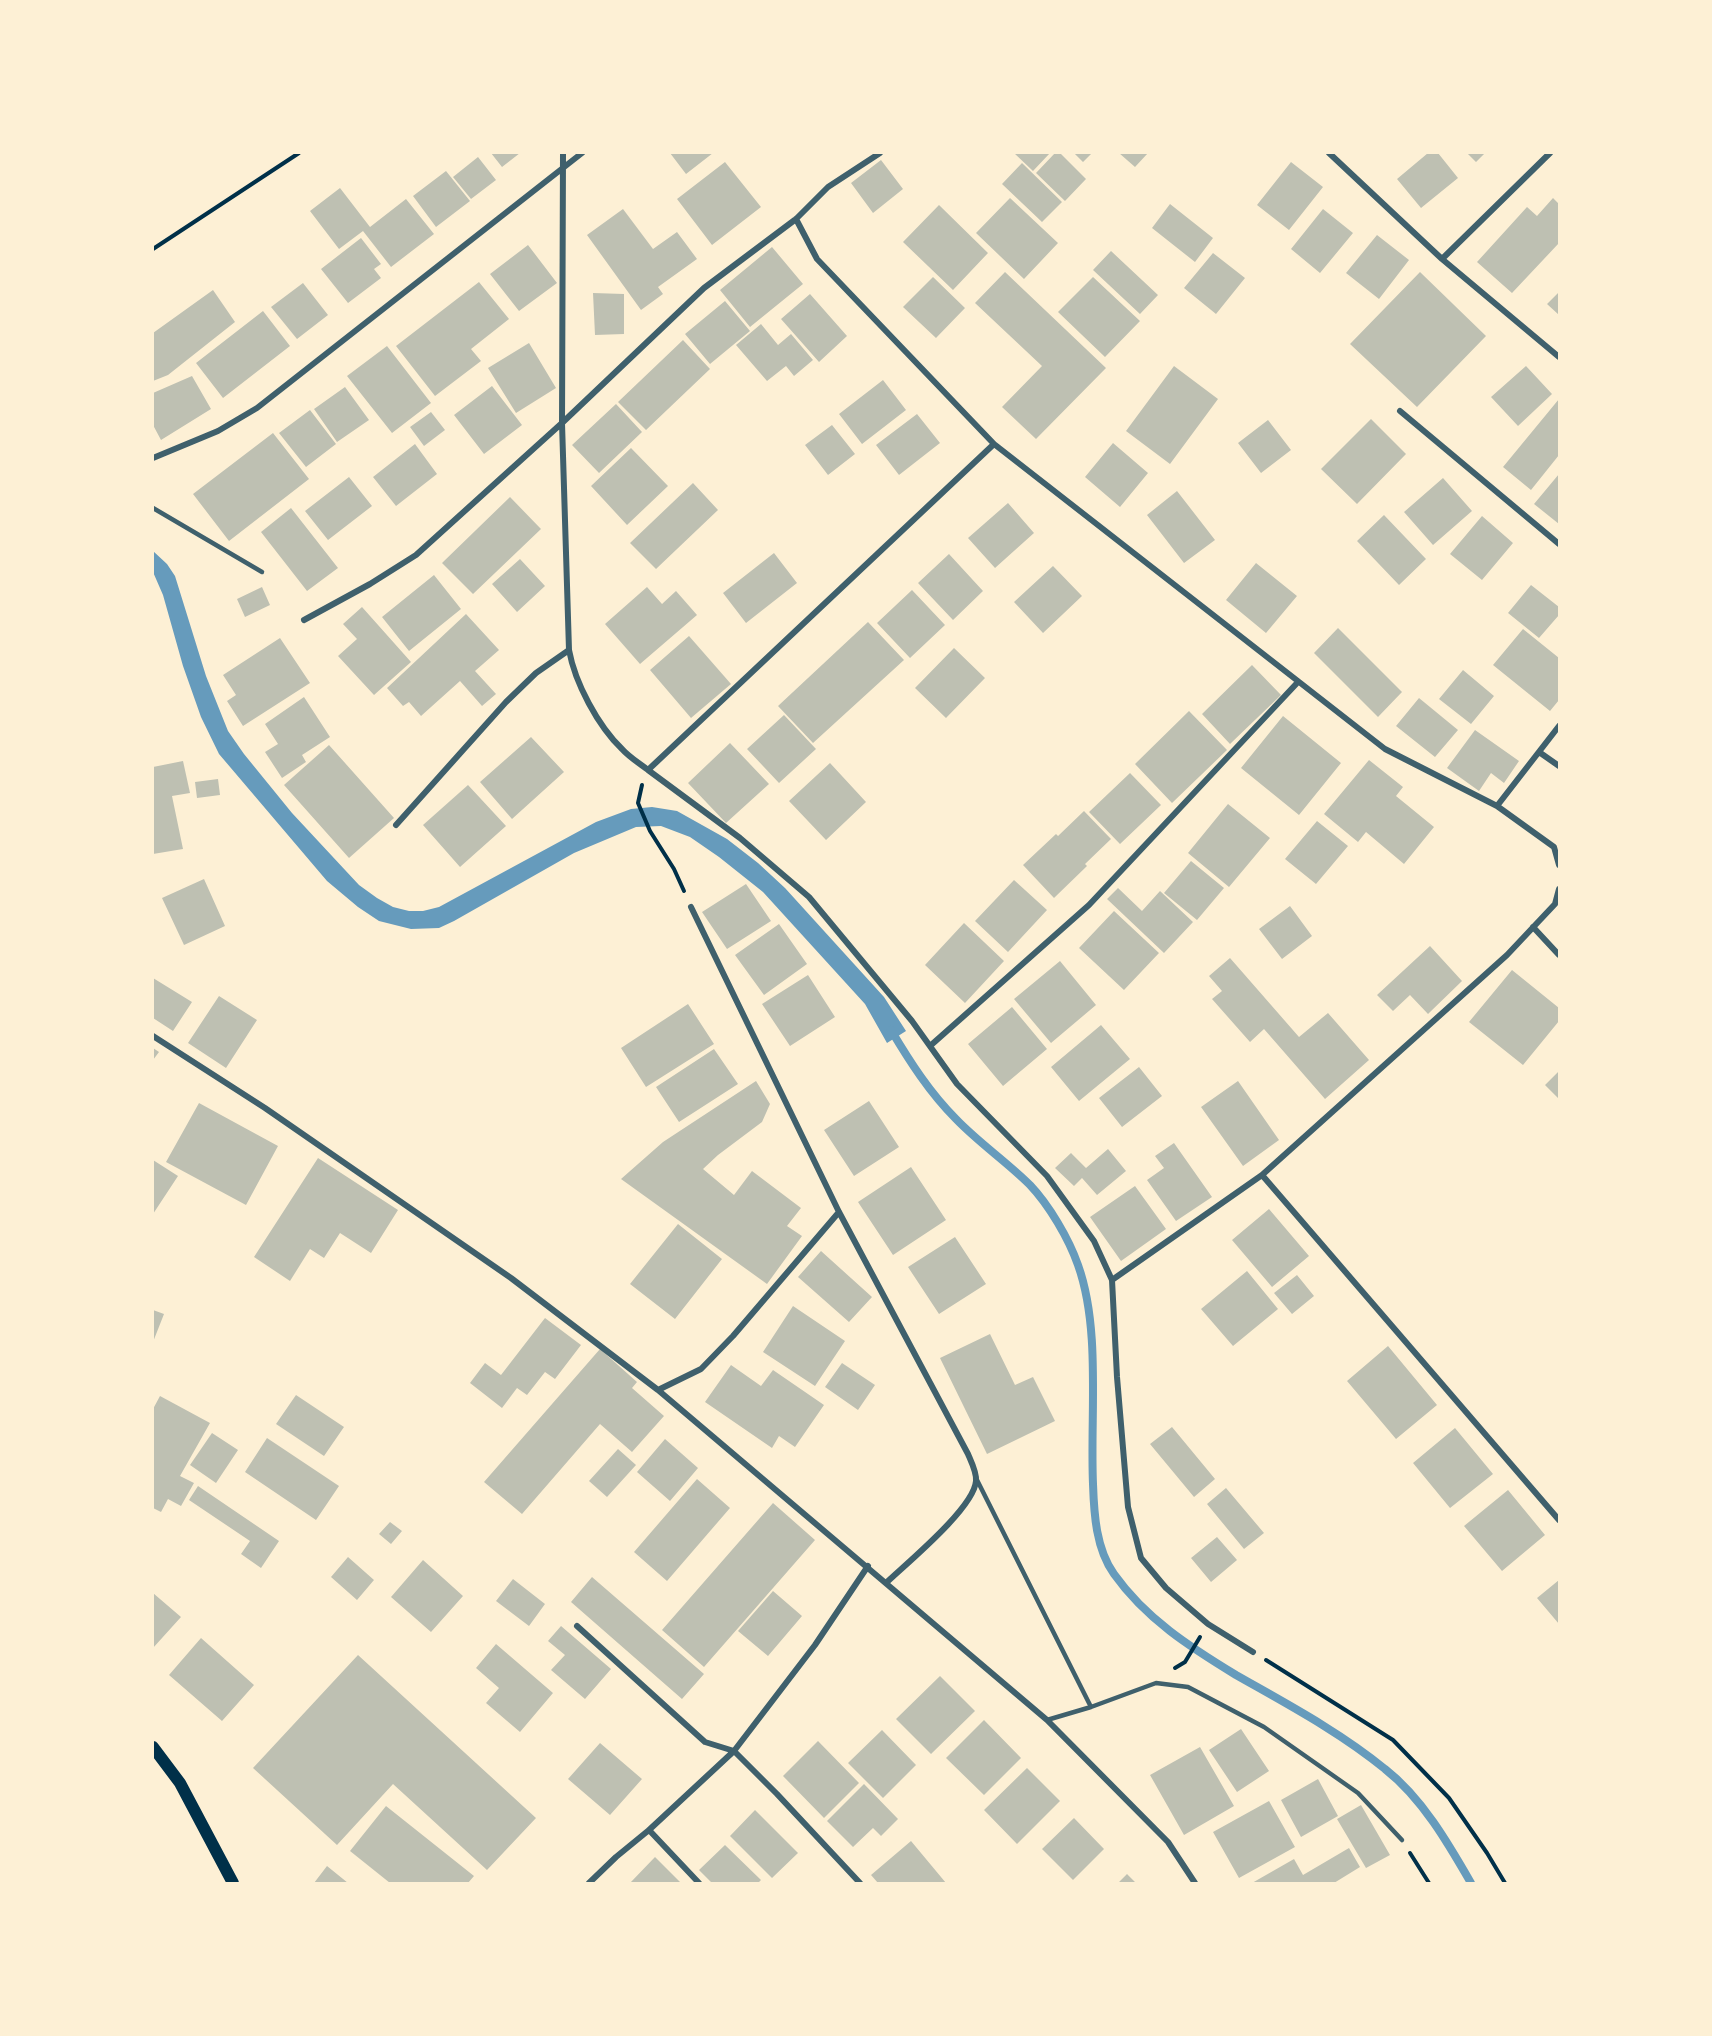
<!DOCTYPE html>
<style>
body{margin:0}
#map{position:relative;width:1712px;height:2036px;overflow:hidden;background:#fdf0d5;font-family:Quicksand,sans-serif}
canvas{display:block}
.frame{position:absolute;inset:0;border:154px solid #fdf0d5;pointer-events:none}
</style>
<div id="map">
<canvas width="1712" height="2036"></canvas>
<div class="frame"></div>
</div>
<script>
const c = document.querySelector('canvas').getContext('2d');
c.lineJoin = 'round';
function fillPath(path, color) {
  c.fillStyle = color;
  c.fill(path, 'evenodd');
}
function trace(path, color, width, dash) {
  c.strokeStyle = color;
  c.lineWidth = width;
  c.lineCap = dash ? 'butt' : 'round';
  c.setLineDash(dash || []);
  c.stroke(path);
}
const water = new Path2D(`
 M153,551l14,13 8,12 31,100 22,55 16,23 48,59 67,72 18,13 16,9 16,4h14l16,-4 157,-85 35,-13 21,-2 25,4 50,28 31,24 27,25 99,109 22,34 -19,12 -22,-39 -102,-112 -44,-35 -29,-20 -29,-11 -25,1 -62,26 -120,68 -15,7 -28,1 -32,-8 -21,-14 -31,-26 -108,-127 -18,-37 -18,-51 -20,-71 -10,-23z`);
const stream = new Path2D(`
 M891,1030c19,32 39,63 65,89 23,24 51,43 74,66 19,20 39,54 48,80 23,64 12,150 15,219 1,30 3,65 21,90 32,45 76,73 122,101 51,29 104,57 149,94 37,29 63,74 86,114`);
const building = new Path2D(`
 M491,153h29l-18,14z
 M670,153h43l-27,21z
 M1014,153h36l-17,18z
 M1055,153h5l26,26 -21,22 -29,-28z
 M1074,153h18l-9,9z
 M1119,153h29l-13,14z
 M1428,153h10l20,25 -37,30 -24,-29z
 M1467,153h18l-9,9z
 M478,157l18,23 -25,19 -18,-22z
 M881,160l22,29 -30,24 -22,-30z
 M725,162l36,45 -49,38 -35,-46z
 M1291,162l32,25 -34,43 -32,-25z
 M1022,163l40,39 -20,20 -40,-38z
 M446,171l24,30 -34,26 -23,-31z
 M340,188l30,39 36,-28 28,35 -43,33 -28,-36 -24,18 -29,-38z
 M1010,198l48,45 -34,36 -48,-46z
 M1553,198l6,6v39l-47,50 -35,-31 50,-55 10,9z
 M1170,204l43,34 -18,24 -43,-34z
 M939,205l49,48 -35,37 -50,-48z
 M623,209l30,40 24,-17 20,27 -39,28 5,7 -22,16 -54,-75z
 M1323,209l30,24 -33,40 -29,-24z
 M1377,235l32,25 -30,39 -33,-26z
 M361,238l20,26 -7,5 7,9 -33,25 -27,-34z
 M528,245l29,38 -38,28 -29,-37z
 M772,247l31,37 -53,43 -30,-37z
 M1111,251l47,44 -18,19 -47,-44z
 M1213,253l32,25 -29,36 -32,-26z
 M1005,272l101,96 -70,71 -34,-32 40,-41 -67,-63z
 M1420,272l66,64 -69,71 -67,-63z
 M933,277l32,31 -29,30 -33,-31z
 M1093,277l47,44 -35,36 -47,-45z
 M479,282l30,37 -38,30 10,12 -46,35 -39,-50z
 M303,283l25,32 -31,24 -26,-32z
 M213,290l22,32 -67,53 -15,6v-48z
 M1559,292v23l-12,-11z
 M593,293l31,1v40l-29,1z
 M810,294l37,42 -28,26 -38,-43z
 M725,301l25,30 -40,33 -25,-30z
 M263,311l27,35 -67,52 -27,-35z
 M761,324l17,21 13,-11 22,26 -19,16 -8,-10 -19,15 -31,-36z
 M683,340l27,29 -64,61 -28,-28z
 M529,343l27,45 -40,25 -28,-45z
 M387,346l44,57 -39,30 -45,-57z
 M1174,366l44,33 -48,65 -44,-33z
 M1526,366l26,28 -34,32 -27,-29z
 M192,376l19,33 -50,31 -8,-15v-32z
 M883,380l23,30 -44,34 -23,-30z
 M492,386l30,39 -38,29 -30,-39z
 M345,387l24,33 -32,22 -23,-33z
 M1559,399v56l-28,35 -28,-23z
 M616,404l26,28 -43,41 -27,-28z
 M310,410l26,34 -30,23 -27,-34z
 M431,412l14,18 -21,16 -14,-19z
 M917,414l23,29 -41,32 -23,-30z
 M1371,419l35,35 -49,50 -36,-35z
 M1268,420l23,30 -30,23 -23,-30z
 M832,425l23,29 -27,21 -23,-30z
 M273,433l36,46 -80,62 -36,-47z
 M1113,443l35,30 -28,34 -35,-30z
 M415,444l22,30 -41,32 -23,-29z
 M631,448l37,38 -41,39 -36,-39z
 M1559,474v50l-25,-20z
 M349,477l23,29 -44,34 -23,-29z
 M1443,478l29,33 -39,34 -29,-33z
 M693,483l25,27 -62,59 -26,-26z
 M1177,491l38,49 -31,23 -37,-48z
 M510,497l31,32 -68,65 -31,-31z
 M1008,503l26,30 -39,35 -27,-30z
 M291,508l47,60 -31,23 -46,-59z
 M1384,515l42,44 -27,26 -42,-44z
 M1482,516l31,27 -31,37 -32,-26z
 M774,553l23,30 -51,40 -23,-30z
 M949,554l34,37 -30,29 -35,-37z
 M520,559l25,27 -28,26 -25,-28z
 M1256,563l41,33 -31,37 -40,-33z
 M1053,566l29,30 -39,37 -29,-31z
 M434,575l27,34 -52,42 -27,-34z
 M1531,585l28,22v8l-20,23 -31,-25z
 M262,587l8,18 -25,12 -8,-18z
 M647,587l15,17 14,-13 21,24 -57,49 -35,-40z
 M912,590l33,35 -35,33 -33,-35z
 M362,607l49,55 -37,33 -36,-39 19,-17 -14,-15z
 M466,614l33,36 -24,21 21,23 -14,12 -22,-25 -39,35 -12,-14 -6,4 -16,-18z
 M868,622l36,38 -91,83 -35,-37z
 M1338,628l64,64 -24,25 -64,-64z
 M1523,629l36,29v42l-9,11 -57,-46z
 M689,636l42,48 -40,34 -41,-48z
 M280,638l30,45 -67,43 -16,-25 9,-6 -13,-20z
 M954,648l31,30 -39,40 -31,-30z
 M1252,665l29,30 -51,49 -28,-30z
 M1463,670l31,26 -23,28 -32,-25z
 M304,697l26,40 -28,18 4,7 -24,16 -17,-26 13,-8 -13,-20z
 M1419,698l39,32 -23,27 -39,-31z
 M1189,711l38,39 -55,53 -37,-39z
 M784,715l32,34 -37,34 -32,-34z
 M1283,716l58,47 -42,52 -58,-47z
 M1475,730l44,31 -15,22 -13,-10 -12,18 -32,-23z
 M531,737l33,35 -52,47 -32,-37z
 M730,743l39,41 -43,39 -38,-40z
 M329,745l65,73 -45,40 -65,-73z
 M1369,760l34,27 -7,9 38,31 -30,37 -38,-32 -8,10 -34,-28z
 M183,761l7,32 -18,3 11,53 -30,5v-87z
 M830,763l36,39 -40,38 -37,-39z
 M1130,773l31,32 -41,39 -31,-32z
 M218,779l2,16 -23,3 -2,-16z
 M468,785l38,41 -46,41 -37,-42z
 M1228,804l42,34 -41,49 -41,-34z
 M1084,811l27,28 -26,25 2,2 -33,32 -31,-33 33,-31 2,2z
 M1317,821l31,25 -32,38 -31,-25z
 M1191,861l33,27 -27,32 -33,-27z
 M204,879l21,47 -41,19 -22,-47z
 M1014,880l33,30 -39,42 -33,-31z
 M746,884l25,37 -44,28 -25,-37z
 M1118,888l24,23 18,-20 33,31 -29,31 -57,-54z
 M1290,906l22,30 -30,23 -23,-30z
 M1114,911l45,42 -35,37 -45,-42z
 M964,923l40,38 -39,42 -40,-38z
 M779,924l28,40 -43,31 -29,-40z
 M1430,946l32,35 -34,33 -18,-19 -17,16 -16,-16z
 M1230,958l69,79 29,-24 41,47 -44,39 -61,-70 -14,13 -38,-43 10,-8 -13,-15z
 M1060,961l36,44 -45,38 -37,-44z
 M1512,970l47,38v13l-36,44 -54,-43z
 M808,975l27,42 -45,29 -28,-42z
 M153,978l39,24 -19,29 -20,-13z
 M219,996l38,24 -31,48 -38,-25z
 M688,1004l26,40 -68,43 -25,-39z
 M1012,1007l35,42 -44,37 -35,-42z
 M1101,1025l29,34 -51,42 -28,-34z
 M153,1048l6,4 -6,8z
 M714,1049l24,35 -59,38 -23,-35z
 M1139,1067l23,29 -40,31 -23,-29z
 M1559,1071v28l-14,-14z
 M756,1081l14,23 -8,18 -44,33 -15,14 31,26 18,-24 49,37 -14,18 15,10 -35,48 -146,-105 42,-37z
 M1238,1081l41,59 -36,26 -42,-59z
 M869,1101l30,46 -45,29 -30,-46z
 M199,1103l79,43 -32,59 -80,-43z
 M1174,1143l38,54 -36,24 -29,-41 17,-12 -9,-12z
 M1108,1149l18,22 -29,24 -15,-17 -8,8 -19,-18 16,-15 15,15z
 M318,1158l80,52 -27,43 -31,-20 -16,25 -14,-9 -20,32 -36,-24z
 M153,1160l25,16 -25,38z
 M911,1167l35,53 -53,35 -35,-53z
 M1135,1186l31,43 -45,32 -31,-44z
 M1269,1209l40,47 -37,31 -40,-47z
 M678,1224l44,35 -47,60 -45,-35z
 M955,1237l31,47 -47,30 -31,-47z
 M821,1251l51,46 -23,25 -51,-45z
 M1247,1271l31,38 -45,37 -32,-37z
 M1297,1275l17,21 -22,18 -18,-21z
 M793,1306l52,35 -30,45 -52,-34z
 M153,1310l11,4 -11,28z
 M545,1318l36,27 -26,34 -10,-7 -18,23 -10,-7 -15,20 -32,-25 15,-20 16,12z
 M990,1334l25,51 18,-8 22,44 -68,33 -47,-96z
 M1388,1346l49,59 -41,34 -49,-58z
 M600,1349l37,33 -5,6 32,28 -32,36 -32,-28 -78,90 -38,-32z
 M842,1363l33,22 -17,25 -33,-23z
 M731,1365l30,21 12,-16 51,35 -29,42 -16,-11 -7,12 -67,-46z
 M296,1395l48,32 -20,29 -48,-32z
 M160,1396l50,27 -30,53 14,7 -13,23 -13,-7 -7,13 -8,-4v-99z
 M1172,1427l43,52 -21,18 -44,-53z
 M1455,1428l38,46 -43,34 -37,-45z
 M212,1433l26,17 -22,33 -26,-18z
 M267,1438l72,48 -23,34 -71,-48z
 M665,1439l33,29 -28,33 -33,-29z
 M618,1449l18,16 -29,32 -18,-16z
 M697,1479l33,29 -63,73 -33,-29z
 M198,1486l81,55 -18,27 -20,-14 9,-13 -61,-41z
 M1226,1488l38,45 -20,16 -37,-45z
 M1508,1490l37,45 -43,36 -38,-45z
 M773,1503l42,37 -111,127 -42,-37z
 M390,1522l12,9 -11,13 -12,-10z
 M1217,1537l20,23 -26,22 -20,-24z
 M348,1557l26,23 -17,20 -26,-23z
 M423,1560l40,36 -32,36 -40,-35z
 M592,1577l112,97 -22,25 -111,-97z
 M513,1579l32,25 -16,22 -33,-25z
 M1559,1580v44l-22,-26z
 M773,1591l29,25 -34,40 -30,-25z
 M153,1593l28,24 -28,31z
 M561,1626l50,43 -26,30 -34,-29 14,-15 -17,-14z
 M201,1638l53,47 -32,36 -53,-46z
 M496,1644l57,49 -33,39 -34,-29 13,-15 -23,-20z
 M358,1655l178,163 -49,52 -94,-86 -56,61 -84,-77z
 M940,1676l35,35 -44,43 -35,-35z
 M984,1720l37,38 -37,37 -38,-37z
 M1241,1729l28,42 -32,21 -28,-42z
 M882,1730l34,35 -33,33 -35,-35z
 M818,1741l41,42 -35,35 -41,-42z
 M600,1743l42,36 -32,36 -42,-36z
 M1200,1747l34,59 -50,29 -34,-60z
 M1027,1768l33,33 -43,43 -33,-34z
 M1318,1779l20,37 -37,21 -20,-37z
 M864,1784l34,35 -17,17 -8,-8 -20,19 -26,-26z
 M1269,1801l26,46 -56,31 -26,-46z
 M1361,1805l29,50 -24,13 -29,-49z
 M386,1806l88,70 -6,7h-78l-40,-32z
 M755,1810l43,43 -26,25 -42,-42z
 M1074,1818l30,31 -31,31 -31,-31z
 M911,1841l35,42h-68l-7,-8z
 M725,1845l36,35 -3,3h-46l-13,-13z
 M1349,1848l11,19 -26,16h-82l42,-24 9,16z
 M655,1857l26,26h-51z
 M327,1866l21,17h-34z
 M1127,1874l9,9h-18z`);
const path = new Path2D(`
 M153,249l146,-96
 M642,785l-4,18 12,28 24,38 10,22
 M1266,1660l127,80 56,58 38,55 18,30
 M1175,1668l10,-6 15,-25
 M1410,1853l19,30`);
const service = new Path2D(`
 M153,508l109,64
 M977,1480l114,227
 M1047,1720l44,-13 65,-24 32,4 76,40 94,66 44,47`);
const minor = new Path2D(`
 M563,153l-1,270 7,227
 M1329,153l113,106 117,98
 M796,219l21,40 177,185 391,305 112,57 57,41 5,18
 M1442,259l108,-106
 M1400,411l159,133
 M994,444l-346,326 92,68 69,59 103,124 45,63 90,92 47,65 18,39 5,97 11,130 13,51 25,30 42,36 45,28
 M153,458l65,-27 39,-23 325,-255
 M304,620l66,-36 46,-29 146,-132 142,-135 92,-69 32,-32 52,-34
 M1539,752l20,14
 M1497,806l62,-80
 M396,825l110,-123 30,-29 33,-23c6,33 29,76 53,99 7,8 17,14 26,21
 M691,907l148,305 129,242c3,7 9,19 8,27 -2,27 -69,82 -90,102
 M1533,927l26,28
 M153,1036l112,72 246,170 147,112 389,330 121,122 27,41
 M930,1046l159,-141 209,-223
 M1262,1175l297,345
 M1112,1280l150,-105 245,-220 48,-51 4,-15
 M658,1390l43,-21 32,-33 106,-124
 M577,1626l128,116 29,9 43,43 83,89
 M649,1830l50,53
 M589,1883l27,-26 33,-27 85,-79 81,-106 53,-79`);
const secondary = new Path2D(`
 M153,1747l27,36 53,100`);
fillPath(water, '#669bbc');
trace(stream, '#669bbc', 8);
fillPath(building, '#bec0b2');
trace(path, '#003049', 4);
trace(service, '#3f606c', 4.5);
trace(minor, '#3f606c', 6);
trace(secondary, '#003049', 12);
</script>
